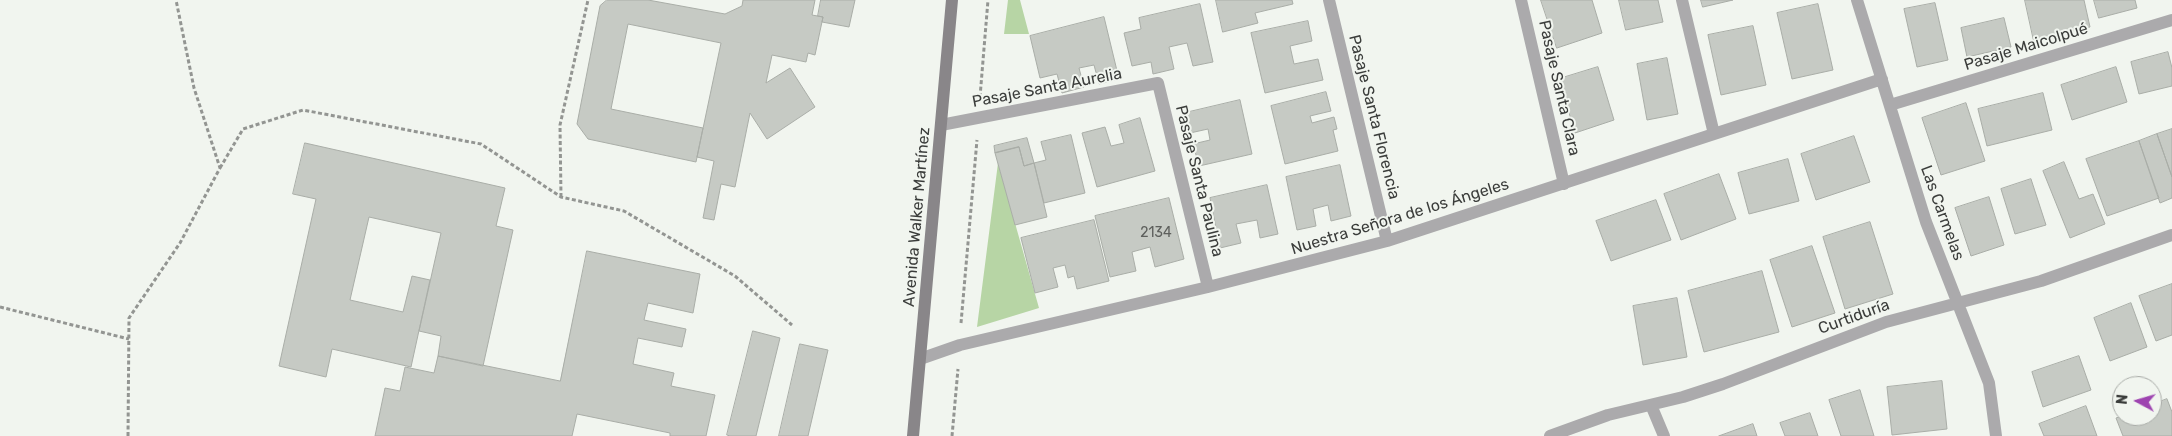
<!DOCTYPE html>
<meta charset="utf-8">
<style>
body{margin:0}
#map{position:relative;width:2172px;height:436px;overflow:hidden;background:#f1f5ef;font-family:Rubik,sans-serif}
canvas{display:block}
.north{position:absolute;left:2112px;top:376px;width:50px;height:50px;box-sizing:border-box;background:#f1f5ef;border:1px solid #a8aba7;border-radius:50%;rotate:276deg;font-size:14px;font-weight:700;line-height:20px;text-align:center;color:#3b3d3b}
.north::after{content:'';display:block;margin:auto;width:18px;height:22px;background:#9e44b0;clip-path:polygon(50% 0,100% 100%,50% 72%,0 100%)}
</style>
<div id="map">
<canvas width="2172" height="436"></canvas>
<div class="north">N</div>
</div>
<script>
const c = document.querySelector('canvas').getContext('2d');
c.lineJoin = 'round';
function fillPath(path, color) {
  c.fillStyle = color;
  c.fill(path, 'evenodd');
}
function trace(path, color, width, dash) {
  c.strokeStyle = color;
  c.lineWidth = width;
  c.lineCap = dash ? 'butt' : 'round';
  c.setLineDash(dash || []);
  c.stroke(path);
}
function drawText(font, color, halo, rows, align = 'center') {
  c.font = font + ' Rubik,sans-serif';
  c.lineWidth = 4;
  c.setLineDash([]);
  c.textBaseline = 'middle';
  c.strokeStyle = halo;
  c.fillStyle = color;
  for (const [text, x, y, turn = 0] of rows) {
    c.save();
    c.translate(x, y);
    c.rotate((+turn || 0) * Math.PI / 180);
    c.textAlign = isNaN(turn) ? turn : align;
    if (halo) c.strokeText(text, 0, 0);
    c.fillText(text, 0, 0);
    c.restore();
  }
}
const green = new Path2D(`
 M1008,0h12l9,34h-25z
 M998,163l41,145 -62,19z`);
const building = new Path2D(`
 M607,0h41l77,14 17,-8 1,-6h72l-3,15 11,2 -8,38 -7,-2 -2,9 -34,-7 -6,28 24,-15 25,39 -48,32 -17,-26 -15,74 -14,-3 -7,36 -11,-2 11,-57 -17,-4 24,-114 -93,-19 -17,85 92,19 -7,34 -108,-23 -11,-15 23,-118z
 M821,0h34l-6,27 -27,-5 1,-5 -5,-1z
 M1216,0h76l1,4 -38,9 3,10 -35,9z
 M1541,0h51l10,33 -45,15z
 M1619,0h39l5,22 -37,8z
 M1701,0h32l-30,7z
 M2025,0h59l6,27 -56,14z
 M2094,0h41l2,8 -38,10z
 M1935,3l13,57 -31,7 -13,-58z
 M1200,4l13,58 -20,4 -6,-23 -18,4 5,22 -21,5 -2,-12 -19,4 -8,-33 17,-4 -2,-11z
 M1818,4l15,66 -41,9 -15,-66z
 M1104,17l15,62 -20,5 -5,-19 -15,3 5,19 -22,6 -5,-19 -17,4 -10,-42z
 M2004,18l7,29 -44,10 -6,-29z
 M1308,21l4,20 -22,5 4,18 24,-5 5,21 -58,13 -14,-60z
 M1753,26l13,59 -45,10 -13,-60z
 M2168,52l4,16v18l-33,8 -8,-32z
 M1667,58l11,56 -31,6 -10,-56z
 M1598,67l16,53 -39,13 -16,-54z
 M2116,67l11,35 -55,18 -11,-35z
 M1326,92l5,19 -21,5 2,7 22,-6 3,12 -4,1 5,21 -53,13 -14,-58z
 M2043,93l9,37 -65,16 -9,-37z
 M1240,100l12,54 -53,12 -6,-22 17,-4 -2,-11 -18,4 -5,-20z
 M1966,103l19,58 -44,14 -19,-57z
 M1140,118l15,53 -58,16 -15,-54 23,-6 6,19 13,-3 -5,-18z
 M2172,129v48l-15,-43z
 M2157,134l15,43v21l-12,5 -21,-62z
 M1071,135l14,58 -41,10 -10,-40 12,-3 -5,-18z
 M1854,136l16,46 -54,18 -15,-46z
 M1027,138l7,25 -10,3 -5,-19 -24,6 -1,-7z
 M2139,141l20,57 -52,18 -21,-57z
 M305,143l200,45 -9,38 17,4 -30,136 -45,-10 3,-20 -22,-5 22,-98 -72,-16 -19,83 53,12 9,-36 18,4 -19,87 -79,-18 -6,28 -47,-11 37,-167 -23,-5z
 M1019,147l5,19 10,-3 13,54 -32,8 -20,-72z
 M1788,159l11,42 -50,13 -11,-41z
 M2064,162l15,37 14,-5 12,30 -35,14 -27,-67z
 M1340,165l11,51 -20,5 -3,-16 -15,4 3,17 -19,4 -11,-53z
 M1719,174l17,45 -55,21 -17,-46z
 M2031,179l15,46 -31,9 -14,-45z
 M1267,185l11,49 -18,4 -3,-18 -21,4 5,19 -21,5 -10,-50z
 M1989,197l15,48 -33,11 -16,-48z
 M1169,198l15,61 -29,8 -5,-20 -18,5 4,19 -26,6 -15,-61z
 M1656,200l15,40 -60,21 -15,-40z
 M1094,220l15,61 -32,8 -3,-13 -6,2 -3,-13 -12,3 5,19 -23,6 -14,-55z
 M1870,222l23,72 -48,15 -22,-72z
 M1812,246l23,67 -43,14 -22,-67z
 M587,251l113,23 -7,39 -45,-10 -4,17 42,9 -4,18 -44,-9 -5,26 41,9 -3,13 44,9 -9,41h-36v-3l-93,-19 -5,22h-197l10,-48 15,3 5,-24 29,6 4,-17 122,25z
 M1762,271l17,61 -75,20 -16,-61z
 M2172,284v51l-16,6 -17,-45z
 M1677,298l10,59 -44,8 -10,-59z
 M2131,303l16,44 -37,14 -16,-43z
 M753,331l27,7 -24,98h-26l-3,-1z
 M800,344l28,6 -20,86h-29z
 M2079,356l12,34 -48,17 -11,-35z
 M1942,381l5,48 -55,6 -5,-48z
 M1860,390l14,46h-33l-12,-36z
 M2167,399l5,13v24h-49l-7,-18 6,-2h30v-11z
 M2086,406l11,30h-53l-5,-12z
 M1810,413l8,23h-33l-5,-13z
 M1753,424l4,12h-38z`);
const path = new Path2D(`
 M980,97l8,-97
 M220,168l23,-39 60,-19 178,34 80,53 63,14 111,65 57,49
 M561,197l-1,-72 28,-125
 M0,307l129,32
 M961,323l16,-183
 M128,436l1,-118 51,-75 40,-75 -26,-80 -18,-88
 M952,436l6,-67`);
const street = new Path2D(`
 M1329,0l58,241
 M1521,0l43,184
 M1682,0l32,134
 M1857,0l69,222 63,161 7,53
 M1890,105l282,-85
 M941,125l217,-42 50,204
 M920,359l40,-14 248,-58 179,-46 495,-162
 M1651,405l13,31
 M1550,436l58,-21 75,-18 40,-13 163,-62 155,-41 131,-46`);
const secondary = new Path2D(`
 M913,436l39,-436`);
const numberNames = [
 ["2134",1156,233]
];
const streetNames = [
 ["Pasaje Maicolpué",2026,47,-17],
 ["Pasaje Santa Aurelia",1047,88,-11],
 ["Pasaje Santa Clara",1559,88,77],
 ["Pasaje Santa Florencia",1374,117,76],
 ["Pasaje Santa Paulina",1199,181,76],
 ["Las Carmelas",1942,213,70],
 ["Avenida Walker Martínez",917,217,-85],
 ["Nuestra Señora de los Ángeles",1400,217,-17],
 ["Curtiduría",1854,317,-20]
];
fillPath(green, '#b7d5a5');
fillPath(building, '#c6cac4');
trace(building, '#a9ada7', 1);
trace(path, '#939592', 3, [4, 2.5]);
trace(street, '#abaaac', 12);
trace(secondary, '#898689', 12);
drawText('14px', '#5e605d', null, numberNames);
drawText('16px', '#3b3d3b', '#f1f5ef', streetNames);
</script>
